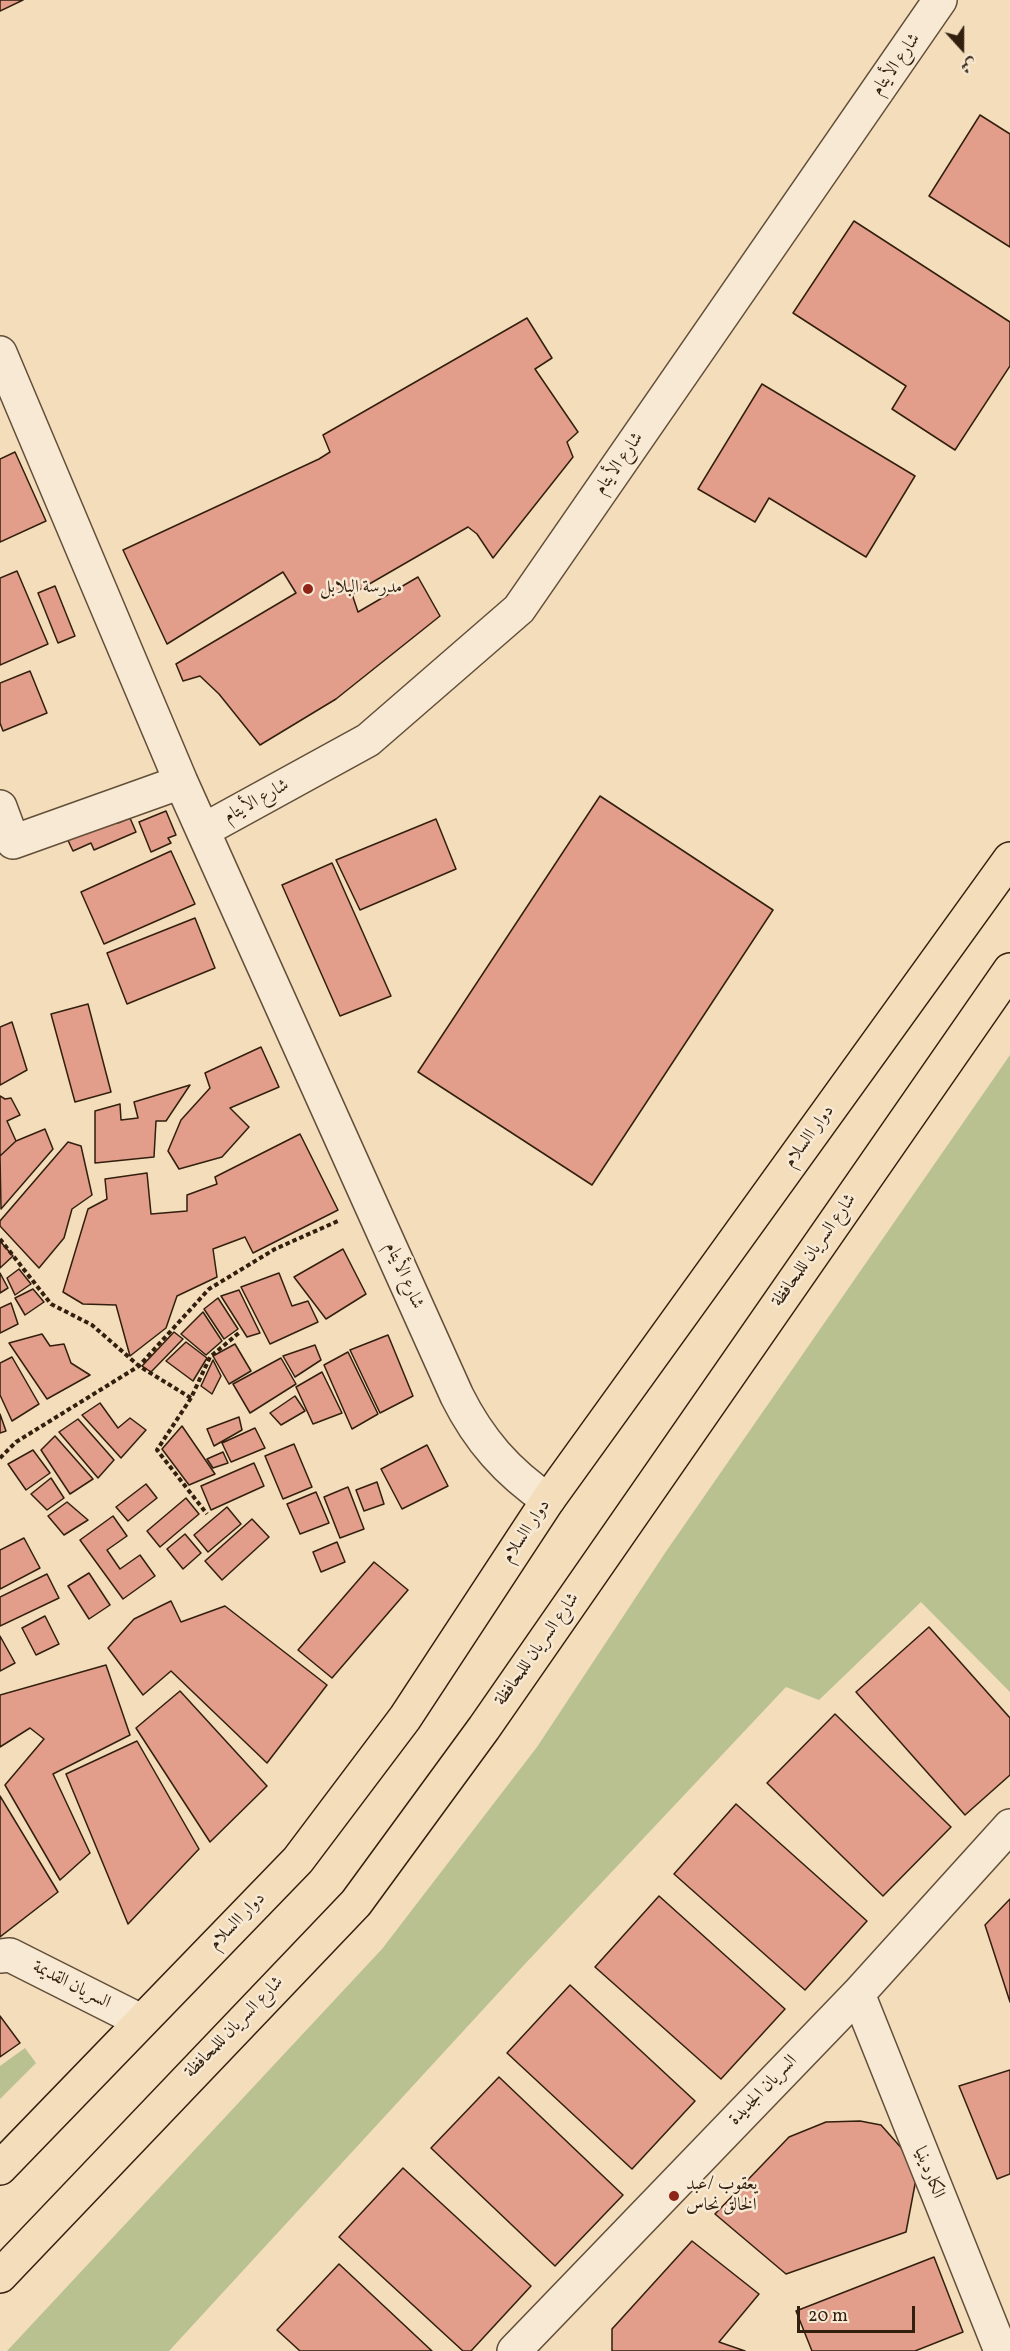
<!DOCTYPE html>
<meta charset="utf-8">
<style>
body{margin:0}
#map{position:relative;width:1010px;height:2351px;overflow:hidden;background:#f3ddbb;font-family:Vollkorn,Amiri,serif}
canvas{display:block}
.north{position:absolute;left:932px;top:18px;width:60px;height:60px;-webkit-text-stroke:4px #f7e9d3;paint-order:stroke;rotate:159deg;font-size:16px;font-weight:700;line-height:24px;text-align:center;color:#321f0e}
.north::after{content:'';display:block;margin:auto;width:21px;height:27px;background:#321f0e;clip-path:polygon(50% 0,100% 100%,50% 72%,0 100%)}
.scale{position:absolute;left:797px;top:2306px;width:118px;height:27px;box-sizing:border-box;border:3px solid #321f0e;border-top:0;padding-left:8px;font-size:18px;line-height:21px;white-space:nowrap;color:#321f0e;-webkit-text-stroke:4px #f7e9d3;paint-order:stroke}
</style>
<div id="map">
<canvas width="1010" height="2351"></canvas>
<div class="north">ش</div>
<div class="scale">20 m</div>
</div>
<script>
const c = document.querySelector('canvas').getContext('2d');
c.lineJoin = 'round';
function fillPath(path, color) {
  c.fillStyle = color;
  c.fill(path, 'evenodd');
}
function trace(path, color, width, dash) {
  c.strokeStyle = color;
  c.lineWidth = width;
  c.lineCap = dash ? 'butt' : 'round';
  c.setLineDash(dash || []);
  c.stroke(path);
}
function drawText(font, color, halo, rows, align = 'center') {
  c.font = font + ' Vollkorn,Amiri,serif';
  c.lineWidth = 5;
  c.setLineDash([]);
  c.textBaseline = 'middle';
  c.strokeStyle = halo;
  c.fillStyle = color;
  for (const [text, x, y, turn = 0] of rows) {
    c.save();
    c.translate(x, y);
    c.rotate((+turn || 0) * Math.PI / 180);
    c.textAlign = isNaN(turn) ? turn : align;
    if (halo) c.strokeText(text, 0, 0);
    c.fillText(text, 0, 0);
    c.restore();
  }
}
const green = new Path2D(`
 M1010,1055v637l-89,-90 -102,98 -33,-13 -262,278 -355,386h-162l375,-402 155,-202 128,-194z
 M25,2048l11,15 -36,36v-33z`);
const building = new Path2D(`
 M0,0h23l-23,11z
 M980,115l30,19v113l-81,-51z
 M854,221l156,101v44l-55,84 -63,-41 14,-23 -113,-73z
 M527,318l25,40 -17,11 43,63 -11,10 6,15 -80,101 -16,-24 -9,-7 -116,67 6,18 60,-35 22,39 -104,83 -76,46 -41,-51 -19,-18 -17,5 -7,-17 120,-71 -13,-21 -116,72 -44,-94 196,-91 11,-7 -7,-17z
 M762,384l153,92 -49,81 -97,-59 -14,24 -57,-33z
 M15,452l31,69 -46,21v-83z
 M17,571l31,73 -48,21v-87z
 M55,586l20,50 -17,7 -20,-50z
 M30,671l17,42 -44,18 -3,-8v-40z
 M600,796l173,114 -181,275 -174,-113z
 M113,811l5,12 12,-5 6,14 -42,18 -3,-7 -18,8 -9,-19z
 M166,811l10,24 -8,3 3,5 -20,9 -12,-30z
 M436,819l20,50 -96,41 -24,-50z
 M171,851l24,53 -91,40 -23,-52z
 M332,863l59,133 -51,20 -58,-131z
 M195,918l20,50 -88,36 -20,-51z
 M88,1004l23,88 -36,10 -24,-88z
 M12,1022l15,48 -27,15v-58z
 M261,1047l18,40 -49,21 19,19 -27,30 -43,12 -11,-18 13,-31 29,-32 -5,-15z
 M190,1085l-24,36h-10l-2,36 -59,6v-52l25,-7 1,16 17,-2 -4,-16z
 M0,1096l5,3 6,-1 9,17 -13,6 9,20 -16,15z
 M45,1129l8,20 -52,60 -1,-53 16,-15z
 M300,1134l38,76 -85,43 -8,-16 -32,12 4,28 -40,19 -11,32 -36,28 -14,-51 -33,-1 -20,-12 25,-83 19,-10 -2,-20 42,-6 4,41 36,-3v-16l30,-11 -2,-7z
 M68,1142l13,4 11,49 -20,14 -8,29 -25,30 -39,-42v-5z
 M0,1241l13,15 -13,12z
 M343,1249l23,45 -40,25 -32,-42z
 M19,1269l12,15 -16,11 -8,-17z
 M0,1273l8,15 -8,5z
 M279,1273l13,33 16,-5 10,21 -48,22 -29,-57z
 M33,1289l11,13 -19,13 -10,-17z
 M239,1290l21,43 -13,4 -26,-41z
 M218,1298l20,31 -14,10 -20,-30z
 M11,1303l7,21 -18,9v-25z
 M203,1312l19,29 -16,14 -25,-21z
 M174,1332l9,7 -32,33 -9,-6z
 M42,1334l8,12 14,-2 7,19 19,12 -43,24 -38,-56z
 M388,1335l25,61 -33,17 -30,-63z
 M186,1342l21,16 -14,23 -27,-20z
 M235,1344l16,27 -22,13 -16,-28z
 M315,1345l6,15 -26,17 -12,-21z
 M348,1352l30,62 -26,15 -28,-64z
 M12,1357l27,47 -27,17 -12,-26v-32z
 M281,1358l15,26 -46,29 -17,-29z
 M213,1360l8,16 -9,18 -11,-8z
 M322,1372l20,41 -29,11 -17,-37z
 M295,1396l10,15 -24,14 -11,-12z
 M100,1403l18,25 12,-10 16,12 -25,28 -39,-43z
 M0,1414l6,17 -6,2z
 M239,1417l3,13 -28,16 -7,-17z
 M78,1419l36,41 -16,18 -39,-46z
 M182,1426l33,48 -26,11 -27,-36z
 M255,1428l10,20 -34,14 -9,-19z
 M55,1436l38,43 -23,15 -29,-44z
 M294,1444l18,43 -29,12 -18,-43z
 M427,1445l21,41 -46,23 -21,-40z
 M33,1450l17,23 -24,17 -18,-26z
 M223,1452l5,11 -15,5 -6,-9z
 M254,1463l10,23 -53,24 -10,-24z
 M51,1478l13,20 -17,12 -16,-16z
 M377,1482l7,22 -20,7 -8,-21z
 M146,1484l11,14 -29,23 -12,-14z
 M348,1487l16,42 -24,9 -16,-41z
 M316,1492l13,31 -29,11 -13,-30z
 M186,1498l13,16 -39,33 -13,-16z
 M67,1502l21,18 -24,15 -16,-19z
 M227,1507l14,17 -33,28 -14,-17z
 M113,1516l14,20 -20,14 13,19 20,-14 15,21 -32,23 -43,-59z
 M252,1519l17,18 -47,43 -17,-19z
 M185,1534l16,19 -18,16 -16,-20z
 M24,1538l16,30 -40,21v-39z
 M337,1542l8,20 -24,10 -8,-20z
 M374,1562l34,28 -76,88 -34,-28z
 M89,1573l21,32 -21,14 -21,-33z
 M47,1574l12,24 -59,28v-29z
 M171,1601l10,21 44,-16 102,79 -60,78 -96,-92 -28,24 -35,-47 26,-29z
 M45,1616l14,28 -23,11 -14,-27z
 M929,1627l81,91v57l-45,40 -109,-123z
 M0,1636l15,27 -15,8z
 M106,1665l24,70 -77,39 37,79 -30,27 -55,-95 39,-46 -14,-11 -30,19v-52z
 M180,1691l87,95 -57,56 -74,-114z
 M835,1714l116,113 -68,69 -116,-113z
 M137,1741l62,108 -71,75 -62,-150z
 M0,1796l58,96 -58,45z
 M736,1804l131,117 -62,69 -131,-116z
 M659,1896l126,113 -64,70 -126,-112z
 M1010,1899v103l-25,-77z
 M570,1985l125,116 -63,68 -125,-116z
 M0,2016l20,27 -20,14z
 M1010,2070v104l-13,5 -38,-93z
 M499,2077l124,118 -68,71 -124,-118z
 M860,2121l21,4 23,26 12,28 -10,53 -120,42 -71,-60 74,-77 37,-15z
 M403,2168l128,118 -60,65h-8l-124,-114z
 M692,2241l67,53 -40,48 26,9h-133v-22z
 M934,2257l29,75 -48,19h-103l-16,-40z
 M339,2264l93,87h-132l-23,-21z`);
const path = new Path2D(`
 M0,1239l51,65 41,21 47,41 52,32 19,-41 30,-25
 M191,1398l-34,52 50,64
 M0,1458l16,-16 123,-76 70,-77 66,-40 63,-28`);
const street = new Path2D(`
 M0,353l181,429 276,614c22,44 50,76 91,104
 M0,807l13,35 168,-60
 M204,830l164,-90 151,-131 421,-609
 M0,1956l10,-1 131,66
 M858,1994l143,357
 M514,2351l344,-357 152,-168`);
const primary = new Path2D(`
 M0,2168l298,-308 107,-142 143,-218 462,-641
 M0,2276l356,-373 128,-175 526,-758`);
const markers = [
 [308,589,6,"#8f2418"],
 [674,2196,6,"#8f2418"]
];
const streetNames = [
 ["شارع الأيتام",897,65,-55],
 ["شارع الأيتام",620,464,-55],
 ["شارع الأيتام",257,802,-29],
 ["دوار االسلام",810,1137,-54],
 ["شارع السريان لللمحافظة",815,1251,-55],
 ["شارع الأيتام",403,1276,66],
 ["دوار االسلام",527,1532,-56],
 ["شارع السريان لللمحافظة",538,1650,-55],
 ["دوار االسلام",238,1922,-46],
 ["السريان القديمة",71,1986,27],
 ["شارع السريان لللمحافظة",235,2028,-46],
 ["السريان الجديدة",764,2091,-46],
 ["الكاردينيا",928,2173,68]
];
const poiNames = [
 ["مدرسة البلابل",320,589],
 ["يعقوب /عبد",686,2186],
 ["الخالق نحاس",686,2207]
];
fillPath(green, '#b9c191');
fillPath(building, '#e29e8a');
trace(building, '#321f0e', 1.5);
trace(street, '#624e39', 36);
trace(primary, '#321f0e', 36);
trace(path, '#321f0e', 4, [4.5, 3]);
trace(street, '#f7e9d3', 33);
trace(primary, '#f3ddbb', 33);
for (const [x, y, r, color] of markers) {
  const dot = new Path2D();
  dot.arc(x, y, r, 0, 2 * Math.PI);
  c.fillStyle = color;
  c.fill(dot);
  trace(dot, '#f7e9d3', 2);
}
drawText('18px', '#321f0e', '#f7e9d3', streetNames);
drawText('18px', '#321f0e', '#f7e9d3', poiNames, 'left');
</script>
